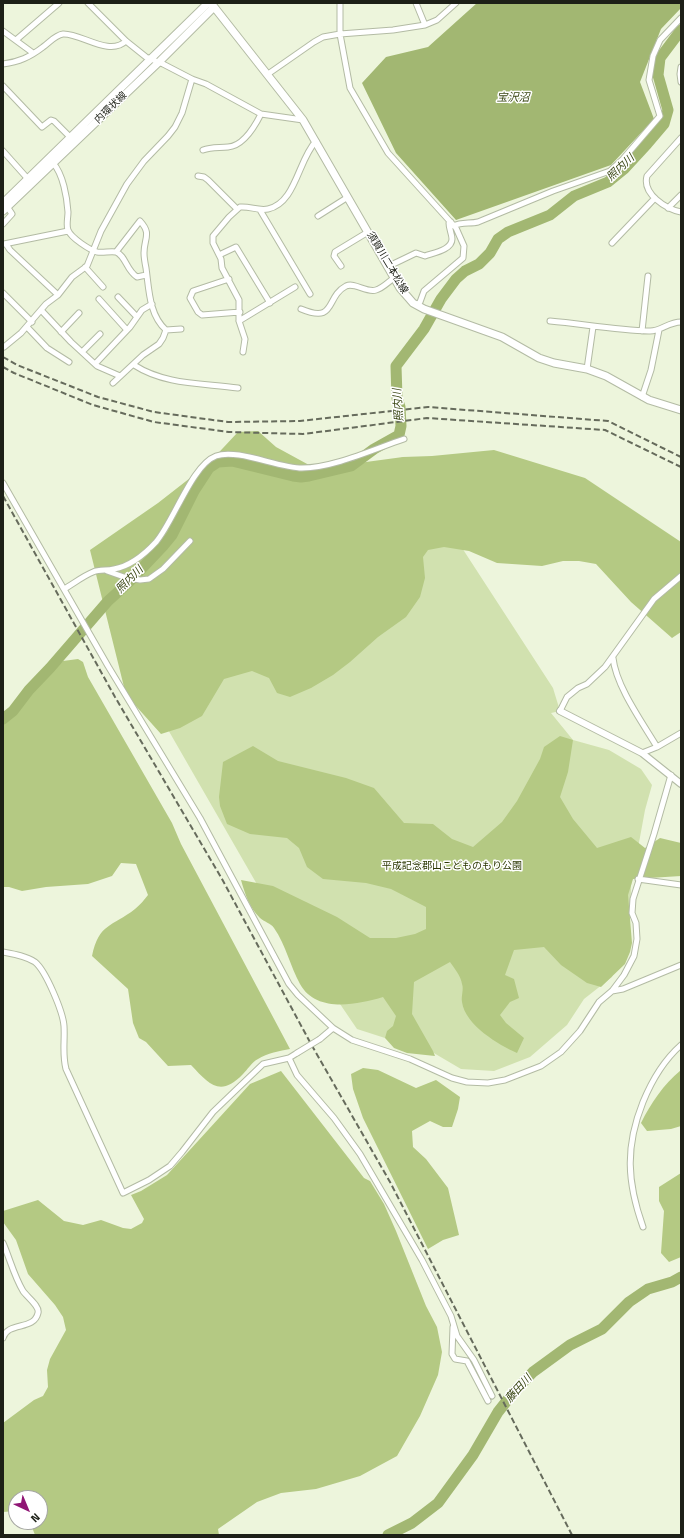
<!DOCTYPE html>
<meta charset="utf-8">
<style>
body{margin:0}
#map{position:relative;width:684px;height:1538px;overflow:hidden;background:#edf5dc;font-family:"Titillium Web",sans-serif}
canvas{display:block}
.frame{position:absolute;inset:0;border:4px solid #1d2017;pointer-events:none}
.north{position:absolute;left:8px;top:1490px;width:40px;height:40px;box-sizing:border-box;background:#fff;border:1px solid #a5a6a2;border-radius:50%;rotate:136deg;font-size:11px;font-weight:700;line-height:16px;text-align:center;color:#1d2017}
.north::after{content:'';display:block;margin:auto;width:14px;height:18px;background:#901675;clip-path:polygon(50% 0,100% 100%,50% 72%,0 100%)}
</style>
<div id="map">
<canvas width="684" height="1538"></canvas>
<div class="frame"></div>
<div class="north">N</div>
</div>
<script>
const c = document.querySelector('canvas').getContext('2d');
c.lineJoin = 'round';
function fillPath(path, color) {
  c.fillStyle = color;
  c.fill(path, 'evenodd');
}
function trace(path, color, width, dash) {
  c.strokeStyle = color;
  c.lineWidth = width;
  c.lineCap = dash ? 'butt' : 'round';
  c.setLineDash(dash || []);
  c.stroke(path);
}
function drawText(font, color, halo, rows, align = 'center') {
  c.font = font + ' "Titillium Web","Noto Sans JP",sans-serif';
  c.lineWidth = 3;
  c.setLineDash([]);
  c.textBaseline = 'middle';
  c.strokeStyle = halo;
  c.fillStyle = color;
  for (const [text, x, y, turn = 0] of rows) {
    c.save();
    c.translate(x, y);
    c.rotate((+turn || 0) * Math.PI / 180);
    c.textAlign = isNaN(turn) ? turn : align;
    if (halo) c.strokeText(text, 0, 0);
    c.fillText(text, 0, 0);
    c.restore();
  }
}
const green = new Path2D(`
 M403,457l150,231 7,23 -9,2 22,27 36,10 32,19 11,16 -7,25 -14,76 -1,36 -18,55 -28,22 -17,26 -37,32 -36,14 -33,-2 -51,-30 -25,-1 -28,-9 -17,-25 -28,-24 -203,-353 198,-135z`);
const forest = new Path2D(`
 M258,431l18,16 33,18 23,5 34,-8 37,-5 29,-1 62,-6 91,28 96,64v90l-9,6 -41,-36 -35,-38 -17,-3h-16l-21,5 -45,-3 -28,-12 -25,-4 -16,3 -5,7 2,21 -5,19 -14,20 -28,20 -28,25 -17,13 -22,13 -21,9 -13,-4 -8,-15 -17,-7 -28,8 -22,37 -22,12 -19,6 -35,-39 -36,-145 68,-47 50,-39 30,-32z
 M78,659l5,3 5,15 84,146 9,21 109,205c-10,2 -23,4 -32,10 -6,3 -11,11 -15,15 -23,24 -34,10 -52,-9l-23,1 -22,-24 -7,-4 -6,-15 -5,-34 -36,-33c7,-33 20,-29 43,-47 5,-4 9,-9 13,-14l-12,-31 -15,-1 -9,13 -24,8 -42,3 -24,4 -13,-4h-6v-163l37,-45 23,-18z
 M560,736l13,4 -5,32 -8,25 13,22 24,29 34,-11 14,11 15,-10 21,5v33l-48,3 -5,16 4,48 -2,9 -5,12 -24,23 -14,-4 -26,-18 -17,-18 -30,3 -9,25 9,4 5,19 -9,4 -10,13 6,8 18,15 -7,15c-18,-8 -52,-28 -55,-51 -1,-6 2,-13 0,-18 -1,-8 -8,-16 -12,-22l-36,20 -2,32 21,37 2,5 -28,-3 -13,-5 -9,-10 2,-7 6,-5 3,-10 -13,-19c-27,8 -67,16 -83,-13 -10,-18 -14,-39 -26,-56 -3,-5 -10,-6 -14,-10 -11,-11 -15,-24 -19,-38l32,6 64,31 33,21h26l19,-4 11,-5v-22l-35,-18 -25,-6 -43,-4 -16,-12 -8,-19 -12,-10 -37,-4 -23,-10 -7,-18 -1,-9 4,-35 30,-16 25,15 68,17 28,10 30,35 29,1 19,15 21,8 29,-25 15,-21 23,-42 4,-12z
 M363,1068l15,2 38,18 20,-8 24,17 -2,12 -6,18h-9l-13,-6 -18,10 1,16 13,12 22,29 11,47 -16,5 -15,9 -65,-131 -10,-29 -2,-15z
 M681,1070v56l-10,3 -24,2 -6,-8c10,-20 22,-38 40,-53z
 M281,1071l83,107 6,3 14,23 12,27 30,75 11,21 5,25 -4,23 -18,41 -23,40 -37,20 -44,13 -35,4 -24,9 -39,27 1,6h-184l-5,-13h10v-24h-24v13l-13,1v-89l31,-23 9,-4 5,-9 -1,-17 3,-11 16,-29 -3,-13 -8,-12 -27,-31 -12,-34 -13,-18v-11l35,-11 26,21 19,4 18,-5 22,8 8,1 11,-6 2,-4 -13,-24 10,-4 26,-16 83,-91z
 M681,1173v84l-12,5 -8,-9 3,-42 -5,-10v-14z`);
const water = new Path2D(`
 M477,3h204v5l-20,21 -21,53 14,37 -43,46 -155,55 -60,-67 -34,-70 24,-26 42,-10z`);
const river = new Path2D(`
 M3,719l10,-8 16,-21 21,-22 58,-67 21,-19 34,-36 9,-11 22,-44 15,-23 9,-6 14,-1 61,15 8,1 8,-1 42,-10 23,-17 25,-14 2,-9 -1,-19 -3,-9 -1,-32 28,-37 17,-30 15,-20 9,-8 14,-7 11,-11 8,-14 10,-7 42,-17 24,-19 34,-14 16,-13 23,-25 17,-20 4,-14 -10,-35 2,-17 21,-28
 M388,1535l24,-12 26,-20 35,-48 25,-43 15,-19 20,-21 37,-27 32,-16 27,-27 19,-13 24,-7 9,-5`);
const minor = new Path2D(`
 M88,3l38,38 20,16 17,7 29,15 14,5 55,30 42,6
 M340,3v31l10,54 38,65 68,75 8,18 -1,12 -39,33 -4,11 -3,3
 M416,3l9,22
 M3,31l30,22
 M16,40l43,-37
 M3,64c16,-2 27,-7 40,-17 6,-4 12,-12 20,-13 18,-1 46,23 63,7
 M681,67l-1,7 1,8
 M268,74l46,-32 9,-5 17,-3 53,-4 32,-5 12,-5 19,-17
 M3,86l39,41 9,-7 3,1 16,16
 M681,138l-34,38c-5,18 19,33 34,36
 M203,150c8,-3 16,-2 25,-3 15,-1 27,-21 33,-33
 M3,151l25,28
 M53,163c10,11 14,34 15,49 0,6 -2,13 0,18 3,8 22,20 29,22 6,1 13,-1 19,0 10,4 10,18 21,25l9,-2
 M198,176l6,1 4,3 29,29
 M668,208l13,-13
 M260,210l50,84
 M318,216l30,-19
 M3,224l9,-10 -6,-9
 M454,226c7,-4 16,-2 24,-4l75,-31 57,-20 13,-12 37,-43 -11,-36 4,-24 7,-16 21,-22
 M612,243l43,-45
 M4,244l64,-13
 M6,244l4,6 48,45
 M116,252l24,-31c12,13 4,17 4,32 0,5 1,10 2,15 3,21 3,47 20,62l15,-1
 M219,255l17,-8 34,56
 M341,266l-7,-10 1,-4 33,-20
 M85,267l18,20
 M387,267l29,-14 9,3c8,-3 27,-6 27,-17 0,-5 -3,-10 -3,-16l2,-1
 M229,279l-36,12 -3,7 8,14 4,3 38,-3
 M3,293l29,29
 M118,297l19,20
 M99,299l28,31
 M301,309c36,15 24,-12 45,-23 9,-4 20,7 30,4 7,-2 12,-8 18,-12
 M41,310l30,32 26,24 23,10
 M239,321l56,-34
 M550,321c33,3 66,9 99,10 11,1 19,-9 32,-9
 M27,327l20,21 22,14
 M642,331l6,-55
 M61,332l18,-19
 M4,347l17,-14 25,-29 12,-9 14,-18 15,-11 14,-35 26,-47 17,-23 24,-25 7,-9 7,-14 10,-34
 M82,352l18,-18
 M243,352l2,-13 -6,-18v-21l-17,-32 -1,-9 -8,-16v-7l16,-19 11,-10c10,-1 18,4 28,2 28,-6 30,-49 48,-68
 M95,364l35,-37 12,-17 10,-6
 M134,365c31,20 68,18 104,23
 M587,369l6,-42
 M113,383l30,-28 16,-11 4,-6 3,-8
 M642,397l9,-27 8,-40
 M3,483l105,183 92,152 89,166 9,11 35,33 19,12 58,19 42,19 15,4 21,1 17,-3 36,-14 20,-14 19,-21 19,-29 13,-11 12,-16 10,-19 3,-17 -1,-16 -4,-10 1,-14 21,-65 17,-59
 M107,571l17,6 16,3 9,-1 14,-10 27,-28
 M64,589c9,-5 19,-13 29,-17 7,-3 14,-1 21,-3 17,-3 30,-14 42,-27 18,-21 36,-77 60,-86 21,-8 62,12 86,12 31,0 72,-19 102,-29
 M613,658c3,28 29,64 44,89
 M560,711l7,-14 11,-9 9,-4 18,-17 49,-68 27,-23
 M642,753l15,-6 24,-14
 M638,879l43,6
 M3,952c11,2 23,4 32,10 11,9 28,50 29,64 1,15 -2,28 2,43l57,124 26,-13 21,-14 12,-14 31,-40 50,-48 26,-6 8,-5
 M612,991l11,-2 58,-24
 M320,1039l13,-11
 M289,1058l8,17 37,43 26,36 62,106 29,56 6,20 17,24 18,36
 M643,1227c-16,-45 -18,-80 0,-125 9,-22 20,-41 38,-57
 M3,1243c7,16 11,33 20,48 4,6 17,15 15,22 -4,18 -30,8 -35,25
 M453,1327l-1,27 3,5 12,2 21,40`);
const tertiary = new Path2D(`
 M560,711l82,42 39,31`);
const secondary = new Path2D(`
 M211,3l92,117 97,168 13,15 11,6 78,28 37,21 15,5 33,6 19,7 43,24 32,10
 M3,203l205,-200
 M3,211l156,-149 55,-55`);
const rail = new Path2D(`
 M3,357l14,8 81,32 56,15 74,10 72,-1 128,-14 180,14 73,36
 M3,367l11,6 79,32 61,17 75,10 74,2 124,-16 178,12 76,37
 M3,496l112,201 107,182 89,165 79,138 182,353`);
const minorBridge = new Path2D(`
 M297,1053l23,-14`);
const streetNames = [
 ["内環状線",111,108,-44],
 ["須賀川二本松線",387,263,59]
];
const parkNames = [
 ["平成記念郡山こどものもり公園",452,867]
];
const waterNames = [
 ["宝沢沼",513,98],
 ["照内川",621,168,-43],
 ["照内川",399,405,-94],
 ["照内川",130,580,-45],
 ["藤田川",519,1389,-48]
];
fillPath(green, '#d1e1af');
fillPath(forest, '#b4c983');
fillPath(water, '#a2b772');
trace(river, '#a2b772', 11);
trace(minor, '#b3bba4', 7);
trace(tertiary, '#b3bba4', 8);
trace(secondary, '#b3bba4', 9);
trace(minor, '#fff', 5);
trace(tertiary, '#fff', 6);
trace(secondary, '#fff', 7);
trace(rail, '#666b5c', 2, [6, 3]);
trace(minorBridge, '#b3bba4', 7, []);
trace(minorBridge, '#fff', 5);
drawText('10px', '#1d2017', '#fff', streetNames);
drawText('10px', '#2b3702', '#fff', parkNames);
drawText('italic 11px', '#384512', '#fff', waterNames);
</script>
